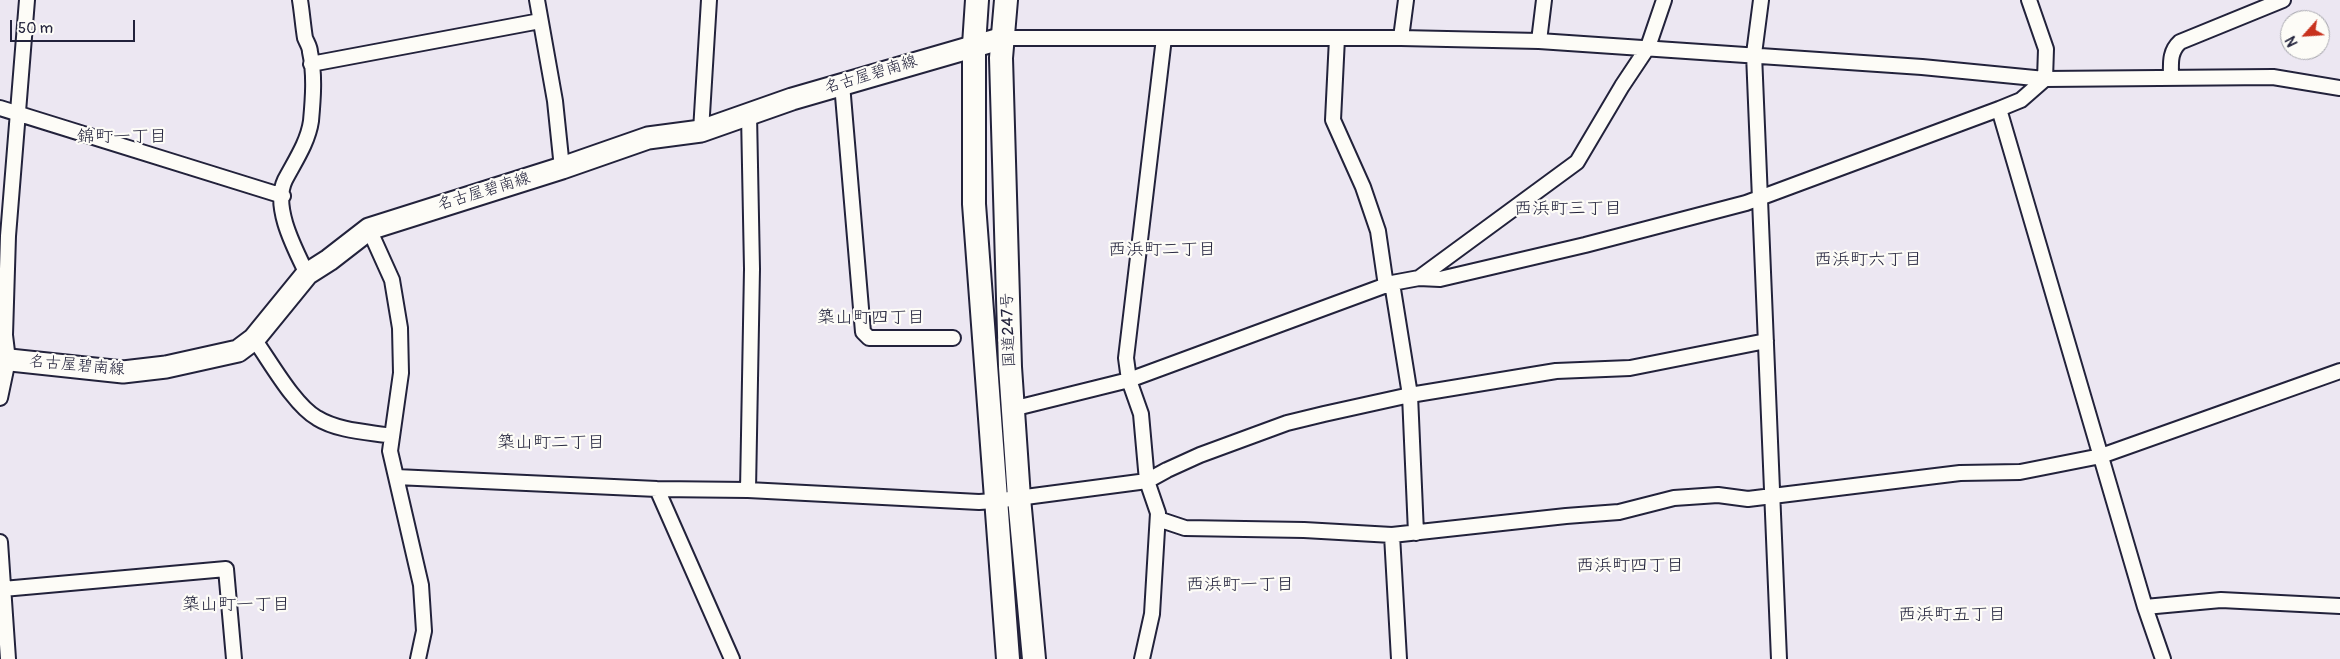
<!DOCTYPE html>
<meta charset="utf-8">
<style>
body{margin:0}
#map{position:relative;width:2340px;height:659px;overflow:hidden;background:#ece7f2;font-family:Pangolin,sans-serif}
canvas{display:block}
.north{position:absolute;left:2280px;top:10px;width:50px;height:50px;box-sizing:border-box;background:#fdfcf7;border:1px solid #a5a5ac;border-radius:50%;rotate:244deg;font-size:14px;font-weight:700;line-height:20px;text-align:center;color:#22223b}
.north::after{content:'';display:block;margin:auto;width:18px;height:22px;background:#c8321e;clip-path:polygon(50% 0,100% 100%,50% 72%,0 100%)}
.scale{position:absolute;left:10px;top:20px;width:125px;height:22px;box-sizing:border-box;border:2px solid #22223b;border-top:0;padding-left:6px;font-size:15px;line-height:18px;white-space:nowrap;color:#22223b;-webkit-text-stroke:4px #fdfcf7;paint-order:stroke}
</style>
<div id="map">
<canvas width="2340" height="659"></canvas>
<div class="north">N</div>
<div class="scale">50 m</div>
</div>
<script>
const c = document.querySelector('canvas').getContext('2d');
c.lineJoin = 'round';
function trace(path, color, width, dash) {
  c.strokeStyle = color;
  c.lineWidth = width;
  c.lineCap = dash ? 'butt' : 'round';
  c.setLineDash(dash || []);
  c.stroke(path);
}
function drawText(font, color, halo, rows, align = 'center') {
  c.font = font + ' Pangolin,"Klee One",sans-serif';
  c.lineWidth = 4.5;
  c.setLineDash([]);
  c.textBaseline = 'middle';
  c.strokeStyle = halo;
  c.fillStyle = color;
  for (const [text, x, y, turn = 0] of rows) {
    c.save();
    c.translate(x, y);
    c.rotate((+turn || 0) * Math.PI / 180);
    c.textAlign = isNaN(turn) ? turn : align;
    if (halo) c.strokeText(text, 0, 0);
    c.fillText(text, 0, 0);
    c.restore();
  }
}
const minor = new Path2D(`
 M300,0c2,12 3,26 5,38 2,5 5,9 5,14 5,22 3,47 1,69 -3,21 -16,40 -26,59 -13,27 10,69 22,94
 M537,0l18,101 7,67
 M1761,0l-7,54 25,605
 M1003,38h398l138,3 383,26 123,12 228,-2 67,11
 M1337,38l-4,82 30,67 15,44 8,55
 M1401,38l5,-38
 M1539,41l5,-41
 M311,64l229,-43
 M2171,78c0,-14 -2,-26 9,-36l103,-42
 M842,84l21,248 6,6h84
 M0,108l283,88
 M1999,109l146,498 18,52
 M701,131l8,-131
 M369,229l23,51 8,48 1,45 -11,78 31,134 3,46 -6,28
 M1419,278l158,-116 45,-76 26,-39 16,-47
 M1392,283l18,112 6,138
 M254,339c16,22 40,66 63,79 21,13 51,14 75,18
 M0,398l8,-38 -3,-25 3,-99 19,-236
 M1012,409l117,-29 263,-97 27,-5 21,1 145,-34 161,-42 253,-94 22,-9 24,-21 1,-30 -17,-49
 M396,477l261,12 91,1 231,12 16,-1 152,-20 20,-11 33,-15 87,-32 37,-9 86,-19 146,-24 74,-3 136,-27
 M657,489l75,170
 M748,490l4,-221 -3,-155
 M1158,519l27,9 119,2 88,5 174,-19 53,-4 55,-14 44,-3 30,4 212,-26 60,-1 81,-16 239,-85
 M1392,535l7,124
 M0,542l8,117
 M3,589l223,-20 8,90
 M2145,607l76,-7 119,6
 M1142,659l10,-45 6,-101 -11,-32 -6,-67 -12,-34 -3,-22 38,-320`);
const primary = new Path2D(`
 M0,359l123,13 43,-5 72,-16 16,-12 53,-65 22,-14 40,-31 193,-61 86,-30 53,-7 91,-32 211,-61`);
const trunk = new Path2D(`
 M977,0l-3,45v159l34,455
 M1006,0l-5,58 9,309 9,131 15,161`);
const streetNames = [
 ["名古屋碧南線",871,75,-17],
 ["名古屋碧南線",484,192,-17],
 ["国道247号",1009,330,-92],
 ["名古屋碧南線",77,366,5]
];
const neighbourhoodNames = [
 ["錦町一丁目",122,137],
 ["西浜町三丁目",1568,209],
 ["西浜町二丁目",1162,250],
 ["西浜町六丁目",1868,260],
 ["築山町四丁目",871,318],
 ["築山町二丁目",551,443],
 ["西浜町四丁目",1630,566],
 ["西浜町一丁目",1240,585],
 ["築山町一丁目",236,605],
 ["西浜町五丁目",1952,615]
];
trace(minor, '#22223b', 18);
trace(primary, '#22223b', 25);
trace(trunk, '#22223b', 26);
trace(minor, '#fdfcf7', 14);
trace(primary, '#fdfcf7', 21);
trace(trunk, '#fdfcf7', 22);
drawText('16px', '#22223b', '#fdfcf7', streetNames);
drawText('18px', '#22223b', '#fdfcf7', neighbourhoodNames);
</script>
